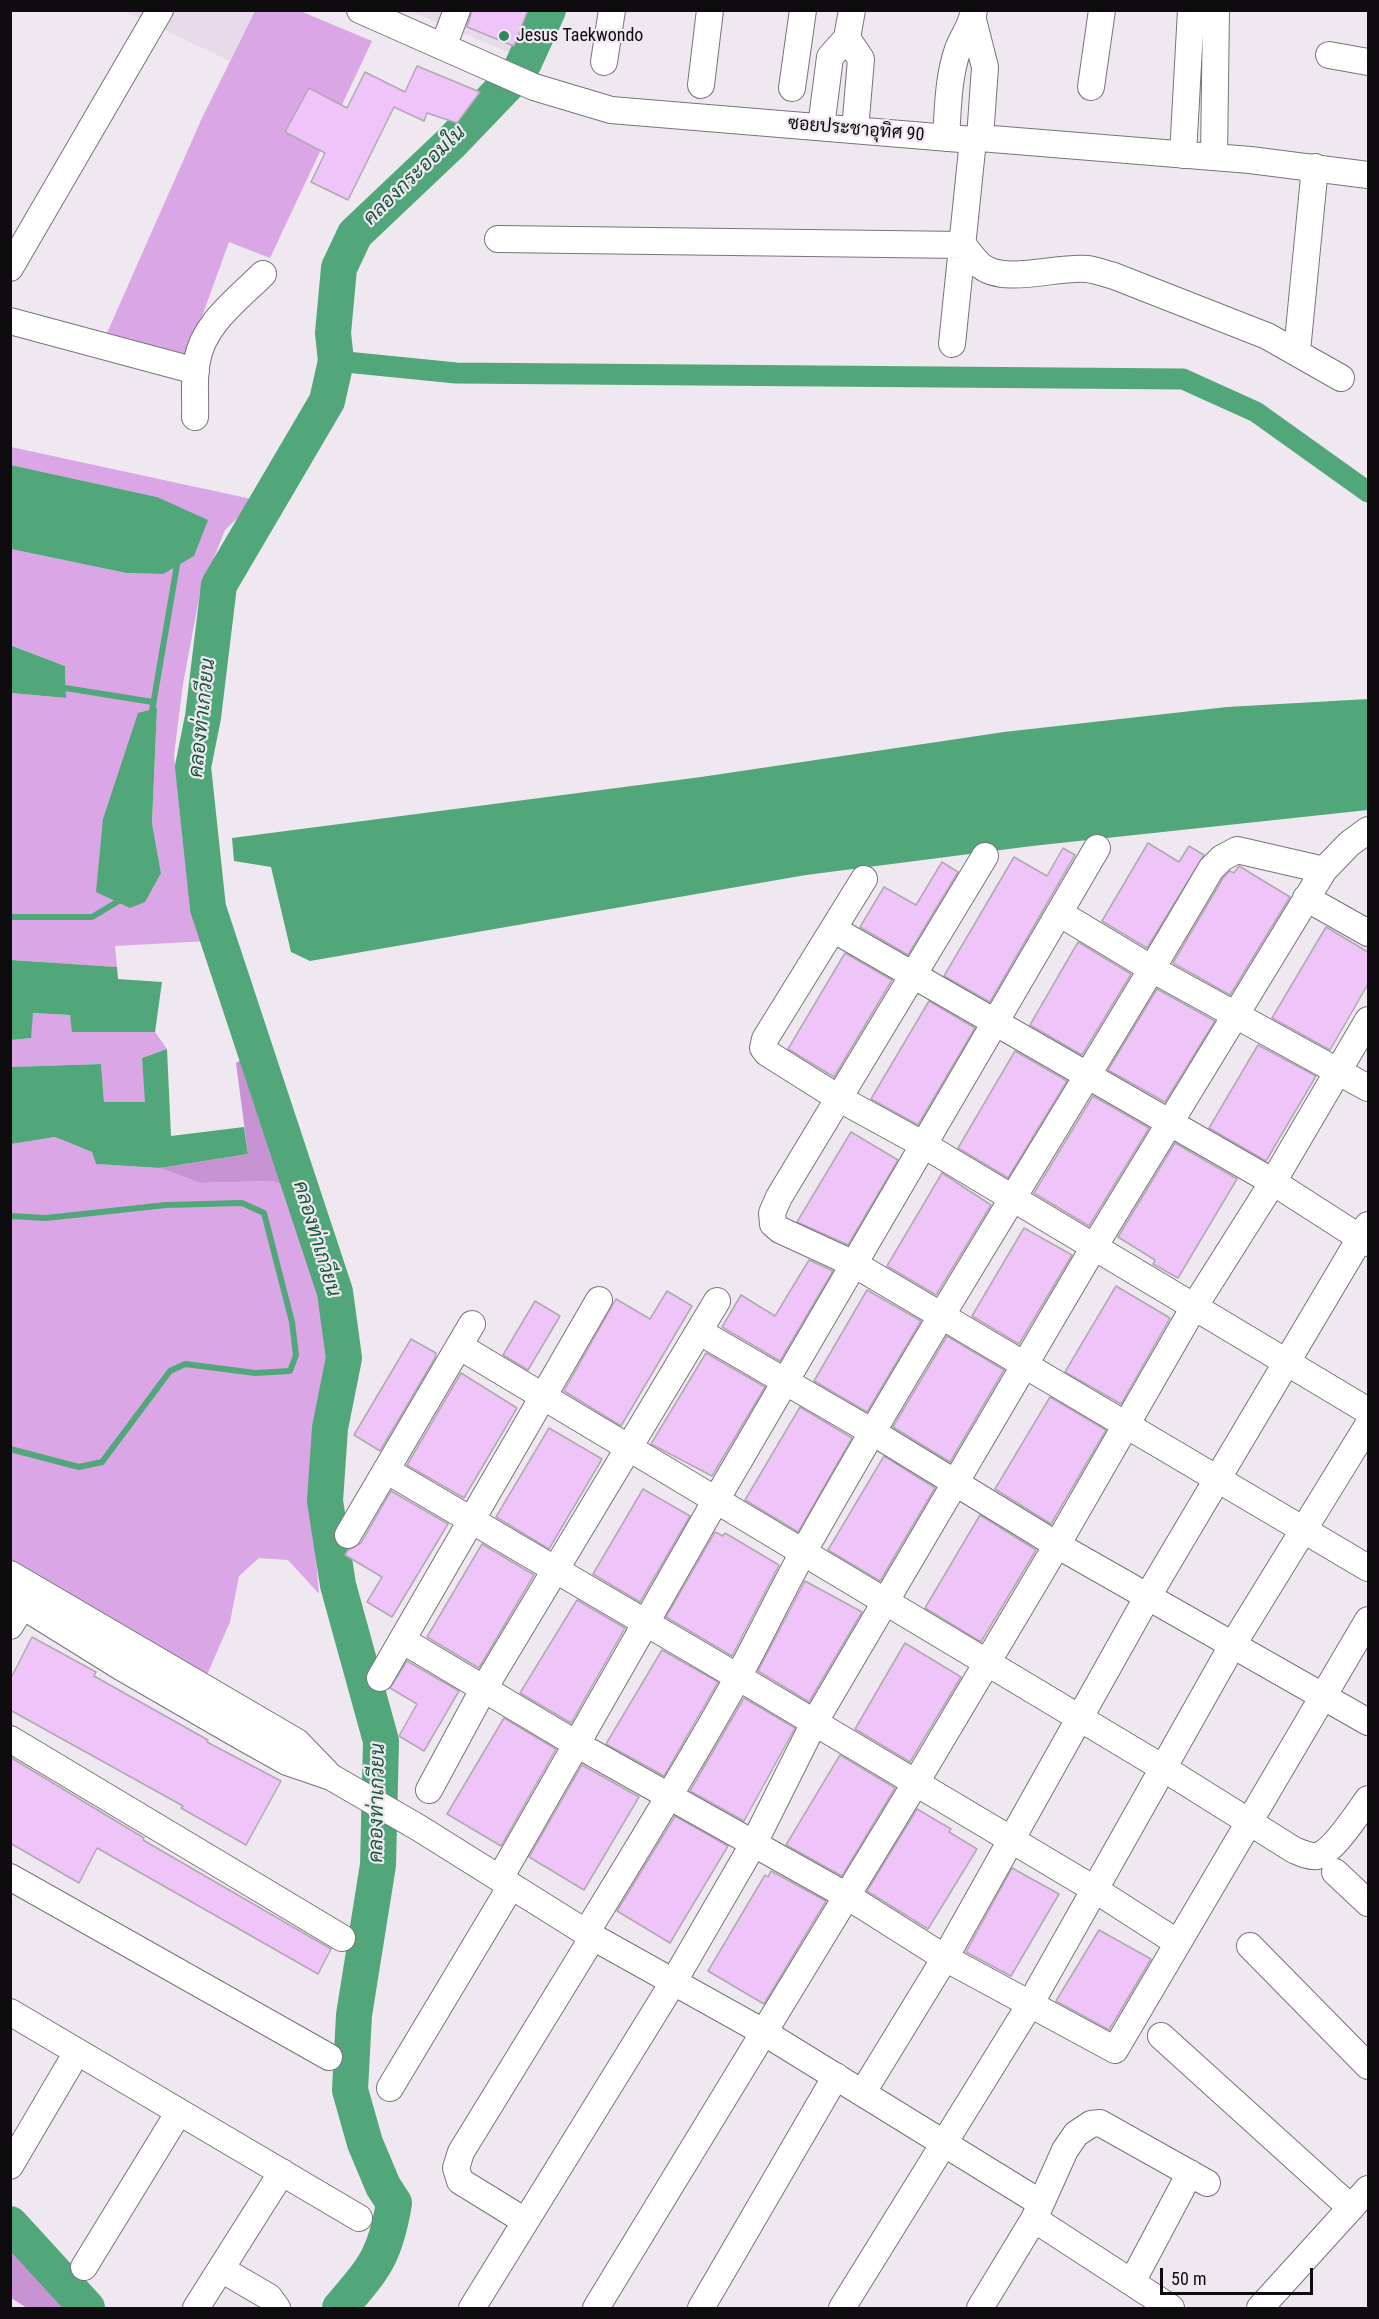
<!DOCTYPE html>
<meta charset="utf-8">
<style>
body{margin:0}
#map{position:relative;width:1379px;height:2319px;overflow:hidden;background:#efe8f0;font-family:"Roboto Condensed",sans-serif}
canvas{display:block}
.frame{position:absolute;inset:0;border:12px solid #0f0c0f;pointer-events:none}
.scale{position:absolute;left:1160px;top:2268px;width:153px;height:27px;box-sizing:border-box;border:3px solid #0f0c0f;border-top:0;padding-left:8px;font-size:18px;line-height:21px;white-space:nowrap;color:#0f0c0f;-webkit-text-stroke:4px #efe8f0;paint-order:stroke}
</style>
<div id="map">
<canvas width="1379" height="2319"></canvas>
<div class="frame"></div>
<div class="scale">50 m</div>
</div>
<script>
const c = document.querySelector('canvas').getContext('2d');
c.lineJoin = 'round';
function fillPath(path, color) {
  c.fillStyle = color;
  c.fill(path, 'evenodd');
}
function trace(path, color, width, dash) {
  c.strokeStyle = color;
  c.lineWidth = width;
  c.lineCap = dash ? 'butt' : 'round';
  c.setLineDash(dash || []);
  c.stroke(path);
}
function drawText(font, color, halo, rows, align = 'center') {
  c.font = font + ' "Roboto Condensed",Sarabun,sans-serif';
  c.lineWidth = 4.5;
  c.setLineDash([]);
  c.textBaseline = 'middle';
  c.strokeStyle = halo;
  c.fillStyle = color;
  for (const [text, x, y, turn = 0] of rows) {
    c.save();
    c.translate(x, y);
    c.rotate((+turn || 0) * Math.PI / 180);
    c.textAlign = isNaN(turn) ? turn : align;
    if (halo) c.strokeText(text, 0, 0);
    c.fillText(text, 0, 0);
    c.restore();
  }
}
const built = new Path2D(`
 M124,11h131l-25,50z
 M410,11h124l-19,44z`);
const green = new Path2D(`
 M255,11h45l72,30 -102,217 -41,-16 -41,113 -81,-22 95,-215z
 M11,447l245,53 -31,30 -25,63 -17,91 -9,71 9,86 26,100 -94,5 2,21 -106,-7 -1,-267 56,5 -1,-32 -54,-21v-96l115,24 37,1 -6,-77 -146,-32zM157,708l-5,115 9,50 -58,-54z
 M32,1013l38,2 3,17h82l12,17 -25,9 4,44h-42l-3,-38 -90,3 -1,-27 20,-2z
 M55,1137l37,15 4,12 64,4 40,15 71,-2 12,4 47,142 2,48 -22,115 9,104 -31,-34 -29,-2 -20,18 -9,46 -24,55 -195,-115v-418z`);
const forest = new Path2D(`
 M253,1052l33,117 -3,16 -12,-4 -71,2 -40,-15 88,-14 -12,-91z
 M10,2246l53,62h-36l-16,-10z`);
const water = new Path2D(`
 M11,465l146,32 51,23 -14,36 -31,18 -37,-1 -115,-24z
 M10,645l55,21 1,32 -55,-5z
 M1368,699v111l-336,36 -226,29 -496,86 -19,-9 -20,-85 -37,-6 -2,-23 469,-61 303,-45 223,-25z
 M157,708l-5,115 9,50 -16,29 -15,6 -34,-16 7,-73 35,-106z
 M11,960l106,7 1,12 44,3 -7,50h-83l-2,-17 -37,-2 -2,25 -20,2z
 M167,1049l4,87 73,-9 4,27 -88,14 -64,-4 -4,-12 -37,-15 -44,7v-77l90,-3 3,38h41l-3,-44z`);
const stream = new Path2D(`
 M59,687l94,15
 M151,717l27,-158
 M10,917h82l30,-18
 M10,1216l36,2 120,-13 76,-2 22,10 28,109 4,33 -6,16 -35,2 -70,-9 -15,7 -68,91 -23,5 -69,-18`);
const canal = new Path2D(`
 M336,361l120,12 727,6 73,33 112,80`);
const river = new Path2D(`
 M10,2224l77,84
 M340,2308c34,-40 45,-51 54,-105l-11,-17 -18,-43 -15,-53 4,-75 24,-150 3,-124 -43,-156 -13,-84 5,-73 14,-70 -9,-66 -127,-384 -15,-141 10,-50 16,-132 108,-184 9,-40 -3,-28 6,-65 16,-34 95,-90 70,-73 28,-61`);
const building = new Path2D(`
 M472,10h56l-14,36 -47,-19z
 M417,66l63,26 -23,31 -30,-10 -3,8 -30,-14 -46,93 -37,-18 14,-29 -40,-21 24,-44 38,20 18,-36 40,20z
 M1148,843l31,19 10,-16 15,9 -57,93 -45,-27z
 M1063,848l12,7 -85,147 -46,-26 70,-119 33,19z
 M942,862l16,10 -50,83 -48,-28 24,-40 32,18z
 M1239,866l51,31 -60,98 -57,-32 50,-85 7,-7 4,2z
 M1326,927l42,25v32l-38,66 -58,-32z
 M1078,942l53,32 -49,81 -52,-30z
 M845,953l47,27 -58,97 -46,-28z
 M1157,989l58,32 -50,81 -57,-32z
 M929,1001l46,27 -57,97 -47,-26z
 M1258,1045l58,31 -50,85 -57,-33z
 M1015,1051l52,30 -59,97 -50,-30z
 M1093,1096l56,32 -60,98 -55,-33z
 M851,1132l47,28 -50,85 -51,-23z
 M1175,1143l62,36 -59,99 -25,-14 2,-4 -37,-23z
 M942,1173l49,32 -55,90 -49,-29z
 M1024,1228l48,27 -53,89 -47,-28z
 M809,1260l24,11 -53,90 -58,-34 19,-32 34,21z
 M1116,1286l54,32 -49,86 -56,-32z
 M867,1290l54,31 -54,91 -53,-31z
 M667,1291l25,15 -71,120 -57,-35 52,-92 34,20z
 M535,1301l25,15 -32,54 -25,-15z
 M947,1336l57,34 -54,92 -57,-35z
 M411,1339l25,14 -1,5 -55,93 -26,-16z
 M706,1353l59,34 -53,89 -61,-32z
 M461,1373l56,35 -53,90 -57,-33z
 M1050,1397l56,33 -55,94 -56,-35z
 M800,1407l52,31 -54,94 -53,-32z
 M549,1428l53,31 -53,90 -53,-32z
 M884,1456l51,32 -55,93 -52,-31z
 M643,1489l47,27 -50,86 -47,-28z
 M391,1491l57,33 -56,93 -25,-15 15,-25 -37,-22 3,-5 13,-7z
 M980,1515l56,35 -55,92 -56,-34z
 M715,1532l8,4 2,-3 54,32 -47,91 -66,-39z
 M482,1544l52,31 -55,93 -52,-31z
 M805,1581l57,31 -53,90 -51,-31z
 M577,1600l48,28 -54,95 -51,-30z
 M32,1637l64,35 -2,4 114,64 -1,2 74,39 -35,64 -65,-37 2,-2 -173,-96v-30z
 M905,1643l56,34 -51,85 -55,-33z
 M662,1650l56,32 -54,94 -58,-32z
 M407,1661l52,30 -35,60 -25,-15 18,-32 -27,-16z
 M744,1698l51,30 -51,93 -54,-30z
 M504,1718l52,31 -55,97 -54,-32z
 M840,1755l55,33 -53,88 -56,-31z
 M10,1757l134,81 -1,2 188,109 -13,25 -221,-126 -18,35 -69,-40z
 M582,1765l57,32 -55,93 -55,-33z
 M917,1809l34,20 -2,3 28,17 -49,80 -61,-38z
 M675,1816l53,30 -58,97 -53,-32z
 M1012,1868l47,26 -48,82 -45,-24z
 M771,1871l55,30 -62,103 -56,-33 57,-96 3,2z
 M1099,1930l52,29 -42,71 -53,-29z`);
const minor = new Path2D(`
 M360,10l174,77 77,23 362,30 7,-2 270,22 118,15
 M973,20l12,47 -5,71
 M847,38l14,21 -6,71
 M443,47l14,-37
 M1329,55l39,7
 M604,62l8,-52
 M701,85l9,-75
 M1091,87l11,-77
 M792,88l11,-78
 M821,127l9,-70 17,-19 5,-28
 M946,138c2,-29 2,-61 12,-89 5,-13 14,-24 16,-39
 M1183,155l8,-145
 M1214,157l2,-147
 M498,239l465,6c6,7 11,15 18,21 24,19 76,0 106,3 9,1 18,5 27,7l153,60 74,42
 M10,268l150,-258
 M10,321l186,50
 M952,344l21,-204
 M1297,351l18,-184
 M195,417c1,-18 -2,-38 2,-56 6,-37 41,-62 66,-87
 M985,856l-206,341 -7,16 1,11 7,6 74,34 514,304
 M864,879l-99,160 -2,9 4,5 73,46 84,46 444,266
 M1306,898l62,35
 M1059,913l93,56 216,119
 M833,929l440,253 95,61
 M700,1332l174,101 183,112 311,177
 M459,1346l704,422 131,82c7,3 15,7 23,6 16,-4 41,-43 51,-57
 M386,1470l352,207 356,212 84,54
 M348,1535l124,-211
 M10,1574l287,168 29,30
 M10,1598l111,69 123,71 43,24 44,15 88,51 174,109 172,96 274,169
 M10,1626l22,-36
 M402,1640l176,105 269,151 98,62 170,92 253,-430
 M380,1678l219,-378
 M10,1739l332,199
 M429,1790l54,-100 234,-389
 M1335,1872l33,31
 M10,1877l319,180
 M500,1878l216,-378 381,-652
 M586,1933c52,-85 104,-169 152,-256 23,-42 43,-85 66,-126 130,-231 273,-453 407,-682l11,-11 15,-8 87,20 25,-26 19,-14
 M1250,1946l118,120
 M10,2012l349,206
 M1161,2036l190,172
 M390,2088l121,-202
 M863,2092l82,-134 203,-362 220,-371
 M10,2166l67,-114
 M1034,2219l137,89
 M525,2221l-65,-40 -4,-13 5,-16 132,-215
 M84,2267l95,-155
 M221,2269l48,28 8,11
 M1132,2282l58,-109
 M196,2308l86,-136
 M472,2308l202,-327 80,-138 60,-120 280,-476 230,-377
 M596,2308l319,-524 142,-239 137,-238 79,-125 95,-162
 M701,2308l135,-232
 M842,2308l187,-302 203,-360 136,-221
 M980,2308l54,-89 31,-69 11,-16 15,-10 9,-1 107,60
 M1260,2308l108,-119`);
const markers = [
 [504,36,6,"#2f885d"]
];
const poiNames = [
 ["Jesus Taekwondo",516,36]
];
const streetNames = [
 ["ซอยประชาอุทิศ 90",856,130,5]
];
const waterNames = [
 ["คลองกระออมใน",415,176,-44],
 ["คลองท่าเกวียน",203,718,-84],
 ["คลองท่าเกวียน",316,1239,73],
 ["คลองท่าเกวียน",378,1803,-89]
];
fillPath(built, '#e7dbea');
fillPath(green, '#daa6e6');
fillPath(forest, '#c793d3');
fillPath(water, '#52a77a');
trace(stream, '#52a77a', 6);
trace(canal, '#52a77a', 21);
trace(river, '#52a77a', 36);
fillPath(building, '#efc4f9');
trace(building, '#b0a9b1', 1.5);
trace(minor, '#79737b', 28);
trace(minor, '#fff', 26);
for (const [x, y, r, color] of markers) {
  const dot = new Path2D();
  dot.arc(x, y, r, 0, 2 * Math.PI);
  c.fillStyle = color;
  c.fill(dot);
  trace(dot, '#efe8f0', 2);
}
drawText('18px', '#0f0c0f', '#efe8f0', poiNames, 'left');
drawText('18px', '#0f0c0f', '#efe8f0', streetNames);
drawText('italic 20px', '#175739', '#efe8f0', waterNames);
</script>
